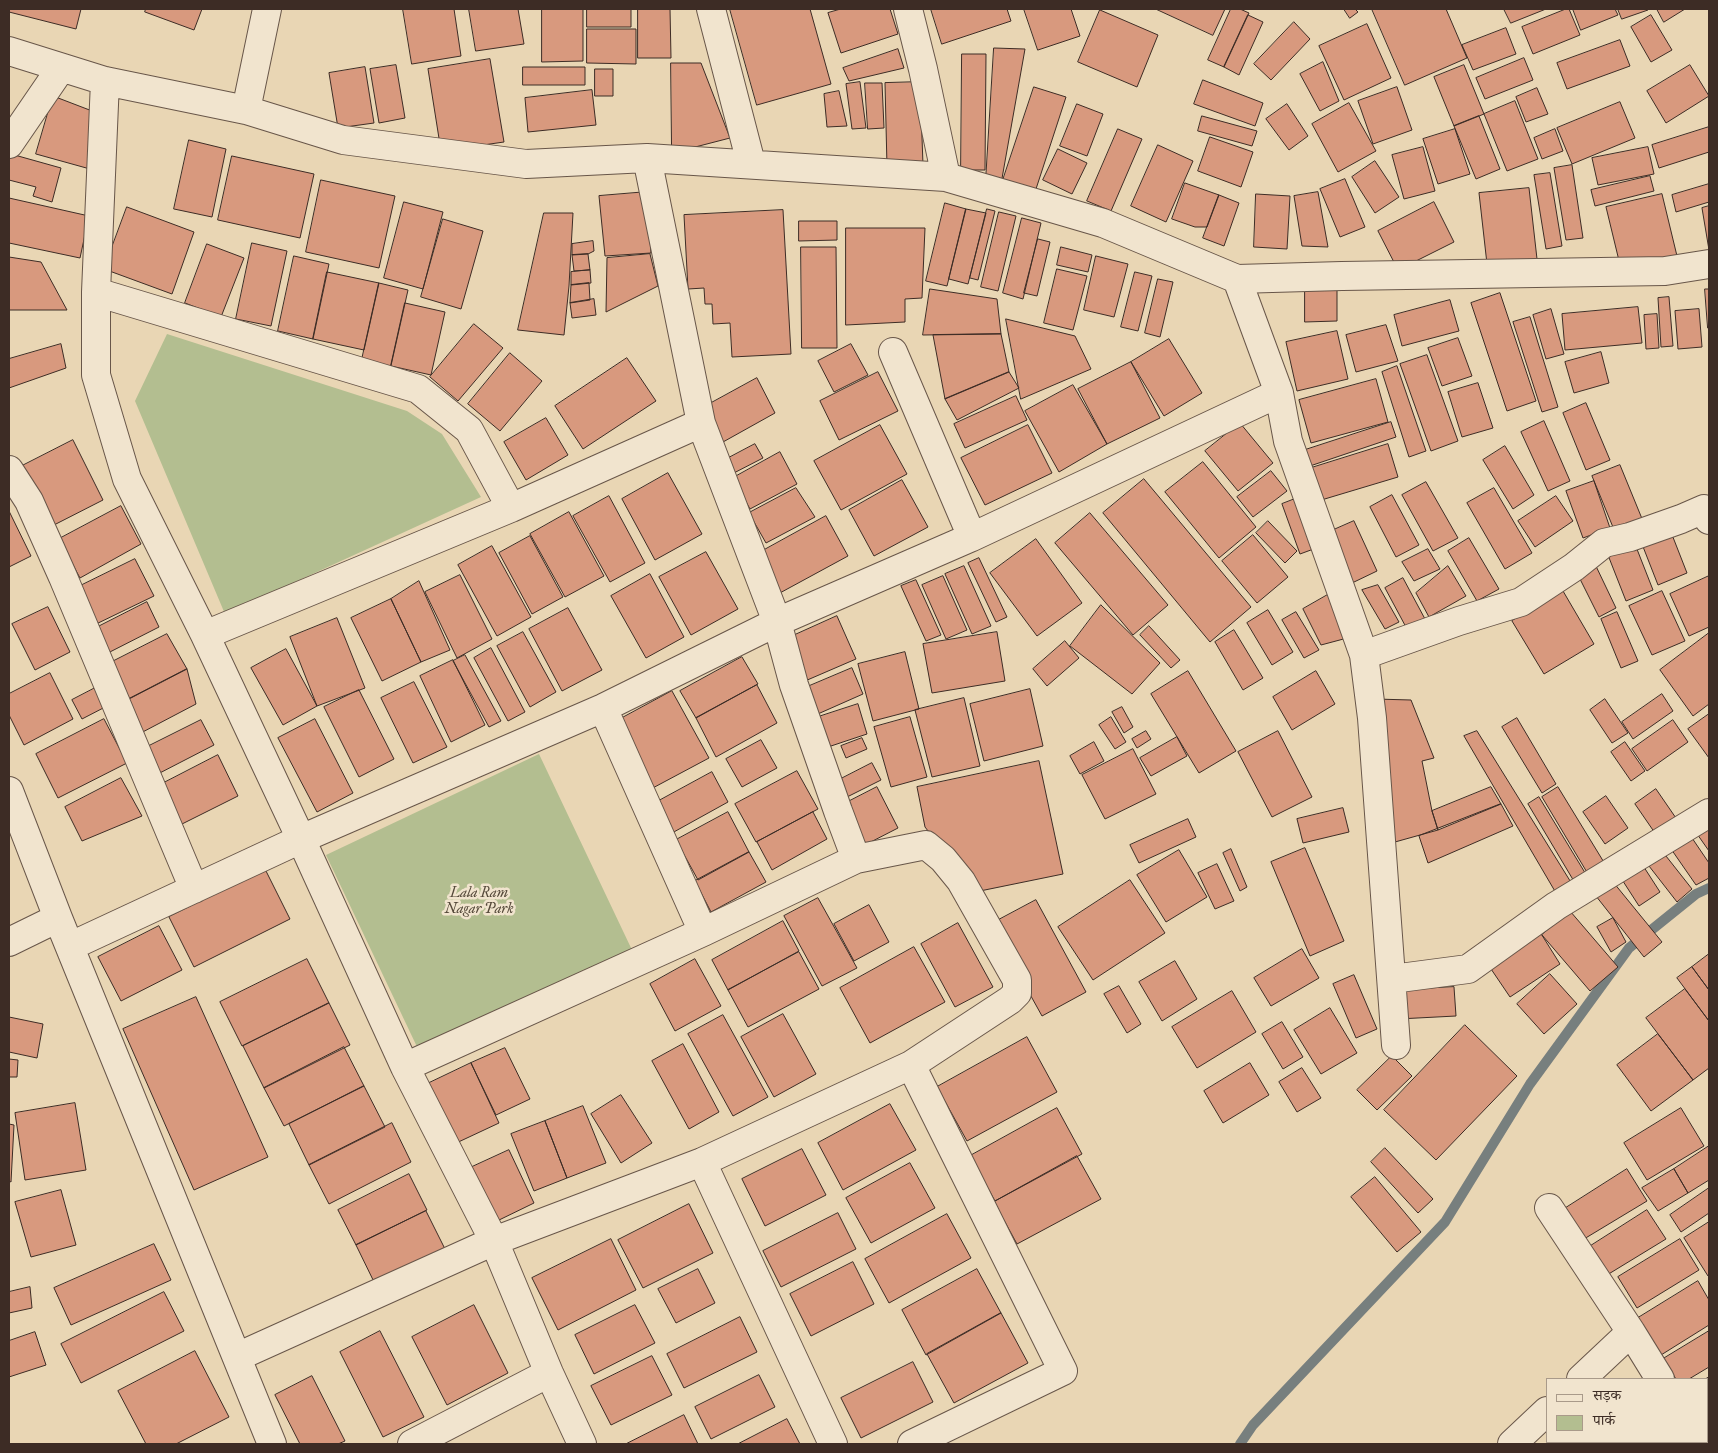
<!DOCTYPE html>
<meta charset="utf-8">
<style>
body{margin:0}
#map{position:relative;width:1718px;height:1453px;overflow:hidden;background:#e9d6b4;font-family:"IM FELL Great Primer","Noto Serif Devanagari",serif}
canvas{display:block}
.frame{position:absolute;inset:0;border:10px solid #3d2c25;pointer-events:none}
.legend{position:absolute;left:1546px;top:1378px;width:162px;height:65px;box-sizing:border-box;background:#f1e4ce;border:1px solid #a99a8a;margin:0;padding:6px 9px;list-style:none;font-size:15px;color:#3d2c25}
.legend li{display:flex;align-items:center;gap:10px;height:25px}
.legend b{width:25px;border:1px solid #a99a8a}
</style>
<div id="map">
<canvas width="1718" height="1453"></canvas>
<div class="frame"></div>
<ul class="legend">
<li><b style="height:6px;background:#f1e4ce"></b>सड़क</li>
<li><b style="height:14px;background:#b3be90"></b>पार्क</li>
</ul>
</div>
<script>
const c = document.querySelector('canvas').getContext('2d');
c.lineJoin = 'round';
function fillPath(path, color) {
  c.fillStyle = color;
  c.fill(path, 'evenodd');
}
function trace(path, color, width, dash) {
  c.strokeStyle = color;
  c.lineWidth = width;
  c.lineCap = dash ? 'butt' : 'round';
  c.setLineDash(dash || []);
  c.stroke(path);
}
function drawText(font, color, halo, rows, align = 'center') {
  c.font = font + ' "IM FELL Great Primer",serif';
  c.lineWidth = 5;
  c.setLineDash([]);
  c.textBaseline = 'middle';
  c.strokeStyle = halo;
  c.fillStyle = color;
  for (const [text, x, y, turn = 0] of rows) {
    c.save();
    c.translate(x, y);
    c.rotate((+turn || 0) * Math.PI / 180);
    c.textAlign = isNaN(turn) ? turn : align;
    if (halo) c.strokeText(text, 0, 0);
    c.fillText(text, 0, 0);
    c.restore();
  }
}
const green = new Path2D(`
 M167,334l240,77 35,23 39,63 -256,117 -90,-213z
 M539,754l93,196 -213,101 -93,-196z`);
const stream = new Path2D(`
 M1240,1444l13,-19 192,-203 85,-138 99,-136 67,-54 13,-6`);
const building = new Path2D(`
 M9,9h72l-5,20 -67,-17z
 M146,9h56l-8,21 -49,-18z
 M403,9h51l7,47 -49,8z
 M469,9h49l6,35 -48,7z
 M542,9h41v52l-41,1z
 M587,9h44v18h-44z
 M638,9h32l1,49h-33z
 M730,9h80l21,75 -74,21z
 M841,9h49l8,25 -57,19 -13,-40z
 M931,9h76l4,12 -69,23z
 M1024,9h47l9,27 -42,14z
 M1156,9h69l-12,26z
 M1231,9h9l9,4 -25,54 -16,-7z
 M1344,9h11l3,3 -8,6z
 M1372,9h74l21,49 -62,27z
 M1504,9h42l-35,14z
 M1566,9h3l11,26 -47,19 -11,-27z
 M1573,9h42l3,6 -37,15z
 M1618,9h29l1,1 -26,9z
 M1657,9h28l-21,13z
 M1100,10l58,25 -21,52 -59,-25z
 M1248,15l15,7 -24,53 -15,-8z
 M1651,15l21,35 -21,12 -20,-35z
 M1294,22l16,17 -39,41 -17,-16z
 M1367,24l24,54 -47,22 -25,-54z
 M1506,28l10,26 -43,16 -11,-25z
 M587,29h49v35l-49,-1z
 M1620,40l10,26 -63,23 -10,-26z
 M994,48l31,1 -24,135 -15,-4z
 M898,49l6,19 -55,13 -6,-13z
 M962,54h24l-1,116h-24z
 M1524,58l9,22 -48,19 -9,-21z
 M490,59l14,83 -63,9 -13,-82z
 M1323,62l16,39 -19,10 -20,-37z
 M671,63h30l29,75 -58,15z
 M396,65l9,53 -26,5 -9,-54z
 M1464,65l20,49 -30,12 -20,-49z
 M1690,65l19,31 -43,27 -19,-32z
 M365,67l9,56 -36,5 -9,-55z
 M523,67h62v18h-62z
 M595,69h18v27h-18z
 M1203,80l60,23 -8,23 -61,-22z
 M860,82l6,46 -14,1 -6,-45z
 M920,82l3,83 -36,2 -2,-84z
 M865,83h17l2,45 -16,1z
 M1034,87l32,10 -31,95 -32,-12z
 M1397,87l15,43 -39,14 -15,-43z
 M1537,88l11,26 -22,8 -10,-25z
 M592,90l4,35 -68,7 -3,-34z
 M839,91l8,35 -20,1 -3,-33z
 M53,96l47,18 -10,55 -54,-15z
 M1515,101l23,58 -31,12 -23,-57z
 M1620,102l15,36 -63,26 -15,-36z
 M1349,103l27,48 -38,21 -26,-48z
 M1077,104l26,10 -16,42 -27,-10z
 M1287,104l21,32 -19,14 -23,-31z
 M1202,116l55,15 -5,15 -54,-15z
 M1479,116l21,53 -24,10 -22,-53z
 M1709,127v25l-50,16 -7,-23z
 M1118,129l24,10 -31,72 -24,-10z
 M1455,129l15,45 -32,10 -15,-45z
 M1555,129l8,22 -21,8 -8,-21z
 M1210,137l43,15 -12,35 -43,-16z
 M189,140l37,9 -14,68 -38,-8z
 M1158,145l35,16 -27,61 -35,-16z
 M1423,147l12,44 -31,8 -12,-44z
 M1648,147l6,27 -56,11 -6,-27z
 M1058,149l29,14 -15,31 -29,-14z
 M11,154l50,14 -9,34 -19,-6 3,-9 -27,-7v-20z
 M232,156l82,18 -14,64 -82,-18z
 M1375,161l24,36 -24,16 -23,-36z
 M1572,165l11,73 -17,2 -12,-72z
 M1550,173l12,73 -16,3 -12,-74z
 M1650,176l4,15 -59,15 -4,-16z
 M1345,179l20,48 -25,10 -20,-48z
 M321,180l74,16 -16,72 -73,-16z
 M1185,183l34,12 -12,32h-12l-23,-8z
 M1709,184v18l-33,10 -4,-17z
 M1529,188l8,71 -50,5 -8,-71z
 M647,192l4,61 -46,3 -6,-60z
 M1318,192l10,55 -26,-1 -8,-50z
 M1256,194l34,2 -3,53 -33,-2z
 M1662,194l15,62 -56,13 -15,-62z
 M1219,195l20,8 -15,43 -21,-8z
 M9,198l80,18 -9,42 -71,-15z
 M404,202l39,10 -20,77 -39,-11z
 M1434,202l20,40 -56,28 -20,-39z
 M945,203l21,6 -19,77 -21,-5z
 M1709,206v44l-7,-42z
 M127,207l67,25 -22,62 -68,-25z
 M966,209l20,4 -18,71 -19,-5z
 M987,209l8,2 -17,69 -8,-2z
 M783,210l8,144 -59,3 -2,-34 -17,1 -1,-20h-7l-1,-16 -16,1 -4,-74z
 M999,212l17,4 -18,75 -17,-4z
 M544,213h29l-4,73 -5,49 -46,-5z
 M1022,218l19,5 -18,76 -20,-6z
 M443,219l40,12 -22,78 -40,-12z
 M799,221h38v19l-38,1z
 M846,228h79l-3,70 -17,1v23l-59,3z
 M1038,239l12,3 -13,54 -13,-3z
 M593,241l1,10 -6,3 -16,1v-11z
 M252,243l35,8 -16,75 -35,-7z
 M207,244l37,14 -23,59 -36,-14z
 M801,247h35l1,101h-35z
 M1061,247l31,8 -4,17 -31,-7z
 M588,254l2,16 -16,1 -2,-16z
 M650,254l8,32 -52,26 1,-54z
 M294,256l35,8 -16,75 -35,-8z
 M1096,256l32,8 -14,53 -30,-7z
 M9,257l32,5 26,48h-58z
 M1057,269l30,7 -14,54 -29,-7z
 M590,270l1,13 -20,2v-13z
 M327,272l52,11 -15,67 -51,-11z
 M1135,272l17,4 -14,55 -17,-4z
 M1158,279l15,3 -13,55 -15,-4z
 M379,283l29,7 -18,80 -29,-6z
 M589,283l1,17 -20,3 1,-18z
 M1305,286h32v35l-32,1z
 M930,289l67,10 4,35 -78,1z
 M1705,289h4v39h-1z
 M1500,293l36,108 -29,10 -36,-108z
 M1669,297l4,49 -12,1 -3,-49z
 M594,299l2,16 -24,3 -2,-15z
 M1450,300l9,31 -57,15 -8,-31z
 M405,303l40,9 -14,63 -40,-9z
 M1638,307l4,36 -77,7 -3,-36z
 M1551,309l13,45 -18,5 -13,-44z
 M1699,309l3,38 -24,2 -3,-38z
 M1657,314l2,34 -13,1 -2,-34z
 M1530,317l28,90 -16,5 -29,-90z
 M1006,319l69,17 16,33 -70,30z
 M474,324l29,24 -45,53 -28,-24z
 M1386,325l12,36 -42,11 -10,-37z
 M1337,331l11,48 -51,12 -11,-49z
 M1001,334l8,38 -64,27 -12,-64z
 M1458,338l14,38 -30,10 -14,-38z
 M1169,339l33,54 -38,23 -33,-54z
 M61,344l5,24 -57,20v-29z
 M851,344l17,31 -34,17 -16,-31z
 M1601,352l8,31 -35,10 -9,-31z
 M510,353l32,28 -42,50 -32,-27z
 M1427,355l31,86 -27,10 -31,-87z
 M627,358l29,43 -73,48 -28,-43z
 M1131,362l29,56 -53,26 -29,-55z
 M1397,366l29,85 -17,6 -27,-85z
 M878,372l20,39 -59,29 -19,-39z
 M1009,372l10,16 -62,32 -12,-21z
 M757,378l18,35 -52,29 -19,-35z
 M1376,379l12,43 -77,21 -12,-43z
 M1478,383l15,45 -31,9 -14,-45z
 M1073,385l34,59 -48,28 -34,-61z
 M1016,396l11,24 -62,28 -11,-24z
 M1586,403l24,57 -24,10 -23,-57z
 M546,418l22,37 -42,25 -22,-38z
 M1544,421l26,60 -22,10 -27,-59z
 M1391,422l5,15 -92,31 -5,-16z
 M1240,423l33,40 -35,28 -33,-40z
 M880,425l27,49 -66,36 -27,-49z
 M1028,425l24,48 -67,32 -24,-47z
 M73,440l30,60 -51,26 -30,-60z
 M755,444l8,14 -35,18 -7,-14z
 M1388,444l10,33 -80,24 -10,-32z
 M1505,446l29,49 -21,14 -30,-49z
 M780,452l17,32 -47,25 -17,-31z
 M1203,462l53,65 -37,31 -54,-66z
 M1620,465l25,61 -28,11 -25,-61z
 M1271,471l16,20 -34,26 -16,-20z
 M668,473l34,61 -47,26 -33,-61z
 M1144,479l107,128 -41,35 -107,-129z
 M902,480l26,47 -54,29 -25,-46z
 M1594,481l16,47 -27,10 -17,-47z
 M1426,482l32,56 -25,13 -31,-56z
 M796,488l19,29 -49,26 -17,-30z
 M1494,488l38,65 -27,16 -38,-66z
 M1392,495l27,50 -23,12 -26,-50z
 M609,496l36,67 -35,19 -37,-66z
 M1556,496l17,25 -38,26 -17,-26z
 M1300,497l19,50 -19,7 -18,-50z
 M121,506l20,38 -61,34 -21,-39z
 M9,511l22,45 -22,11z
 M569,512l35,64 -39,21 -35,-63z
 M1090,513l78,92 -35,30 -78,-92z
 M826,516l22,40 -70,38 -21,-40z
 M1268,521l29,30 -12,12 -29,-30z
 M1354,521l23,50 -25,12 -23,-51z
 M1669,527l18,46 -29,12 -18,-46z
 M1253,535l35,42 -31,26 -35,-42z
 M530,536l33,61 -31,17 -33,-61z
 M1469,538l30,51 -22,12 -29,-50z
 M1036,539l46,64 -45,33 -47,-63z
 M1633,539l20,51 -27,11 -20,-51z
 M492,546l39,71 -34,19 -39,-71z
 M1428,549l12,20 -26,12 -12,-19z
 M706,552l32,57 -47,26 -32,-58z
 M979,558l28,59 -11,5 -28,-59z
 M135,559l19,37 -62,30 -18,-37z
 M1594,562l22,46 -17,9 -23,-46z
 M964,566l27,60 -19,8 -27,-60z
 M1448,566l18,30 -37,21 -13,-24z
 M650,574l34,63 -38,21 -35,-62z
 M460,575l32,64 -35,19 -32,-66z
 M943,576l24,54 -21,9 -24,-54z
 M1709,576v51l-20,9 -19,-42z
 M1403,578l22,41 -18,10 -22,-41z
 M916,580l25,55 -15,6 -25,-55z
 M419,581l31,69 -29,12 -30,-63z
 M1378,585l21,37 -14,7 -23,-39z
 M1563,591l31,53 -50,30 -32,-53z
 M1662,591l23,50 -33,14 -23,-49z
 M1331,593l20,44 -30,8 -18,-36z
 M391,599l30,63 -39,19 -31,-63z
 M147,602l12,25 -57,29 -12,-25z
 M1101,605l59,58 -28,31 -62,-48z
 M48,607l22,45 -35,18 -23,-46z
 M568,608l34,62 -40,21 -33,-62z
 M1268,610l25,42 -21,13 -25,-42z
 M1296,612l23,38 -15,8 -22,-38z
 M1617,612l21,49 -17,7 -20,-49z
 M837,616l19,43 -51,22 -19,-42z
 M337,618l28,70 -48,18 -27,-69z
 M1149,626l31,34 -9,8 -31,-33z
 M1234,630l29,48 -20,12 -28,-48z
 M523,632l33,60 -26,15 -33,-61z
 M997,632l8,49 -73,12 -9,-49z
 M1709,633v71l-16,12 -33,-46z
 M167,634l20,35 -60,31 -21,-35z
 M1065,641l14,17 -32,28 -14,-17z
 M491,648l34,64 -17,9 -34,-63z
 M286,649l31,57 -34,19 -32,-57z
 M905,652l14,57 -46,12 -15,-57z
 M465,655l36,66 -12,6 -36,-66z
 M742,657l16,27 -62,34 -16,-27z
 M453,660l32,65 -34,17 -31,-66z
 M852,668l11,26 -52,23 -11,-27z
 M187,669l9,35 -59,31 -10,-35z
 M1188,671l48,80 -37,22 -48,-79z
 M1316,671l19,33 -43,26 -19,-33z
 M50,673l23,46 -49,26 -15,-30v-21z
 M414,682l33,65 -34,16 -32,-65z
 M757,685l20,38 -61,34 -20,-39z
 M99,686l10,19 -27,14 -10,-19z
 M1030,689l13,57 -59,15 -14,-57z
 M359,690l35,69 -35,18 -35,-70z
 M672,691l37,67 -60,32 -36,-67z
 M1662,694l11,17 -40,28 -11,-17z
 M964,698l16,68 -48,11 -17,-67z
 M1375,699l36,1 23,58 -12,3 10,50 6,19 -43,12z
 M1605,699l23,34 -16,10 -22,-33z
 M858,704l9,30 -45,15 -10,-30z
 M1122,707l11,20 -9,6 -12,-21z
 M1709,714v44l-21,-29z
 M910,717l17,60 -36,10 -17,-60z
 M1111,717l15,25 -11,7 -16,-24z
 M1517,718l39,66 -14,9 -40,-66z
 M104,719l23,44 -69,35 -22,-44z
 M315,719l38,74 -36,19 -39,-74z
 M201,720l13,25 -62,32 -13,-26z
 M1673,720l15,22 -41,29 -15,-22z
 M1146,731l5,8 -14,9 -5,-9z
 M1278,731l34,66 -40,20 -34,-65z
 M1477,731l95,153 -16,9 -92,-157z
 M1177,737l10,19 -36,20 -11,-18z
 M862,738l5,11 -21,9 -5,-12z
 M761,740l16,28 -35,19 -16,-28z
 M1094,742l10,19 -24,13 -10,-18z
 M1625,742l20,29 -14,10 -20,-29z
 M1133,749l23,45 -51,25 -23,-44z
 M218,755l20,41 -64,32 -20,-40z
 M1039,761l24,113 -88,18 -50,-65 -8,-40z
 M872,763l9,17 -40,20 -8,-17z
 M797,771l21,38 -62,33 -21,-38z
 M712,772l16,30 -56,31 -17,-30z
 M121,778l21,38 -60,25 -17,-34z
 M877,787l21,41 -37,19 -21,-41z
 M1491,787l10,17 -63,26 -6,-19z
 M1558,787l47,77 -17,10 -46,-77z
 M1656,789l22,32 -21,15 -22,-32z
 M1606,796l22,32 -23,16 -22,-32z
 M1539,797l48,79 -12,7 -47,-79z
 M1501,804l12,22 -85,37 -9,-27z
 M1343,808l6,24 -46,11 -6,-24z
 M728,812l21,40 -51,28 -22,-40z
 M813,812l14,27 -55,31 -15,-28z
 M1188,819l8,18 -57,26 -9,-18z
 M1709,821v30l-14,-20z
 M1690,835l19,28v15l-13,7 -27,-39z
 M1305,848l39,93 -34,15 -39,-94z
 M1231,849l16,38 -7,4 -17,-38z
 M1179,850l28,47 -41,25 -29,-47z
 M749,852l17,30 -55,30 -16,-31z
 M1666,856l26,33 -15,13 -28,-36z
 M1640,861l20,31 -21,14 -20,-31z
 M1217,864l17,37 -19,8 -17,-36z
 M265,869l25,50 -96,48 -25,-50z
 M1609,877l53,65 -18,15 -52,-66z
 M1130,880l35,53 -72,47 -35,-53z
 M818,898l39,70 -35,18 -38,-70z
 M1036,900l50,92 -44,24 -51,-92z
 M869,905l20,37 -35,19 -20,-37z
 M1570,911l48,56 -28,24 -48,-56z
 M1613,918l13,24 -15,10 -14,-25z
 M783,921l16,30 -71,39 -16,-30z
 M958,923l35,64 -38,20 -34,-63z
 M159,926l23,44 -61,31 -23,-44z
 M1540,932l20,32 -50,33 -21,-31z
 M914,947l31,55 -75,41 -30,-55z
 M1302,949l17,29 -48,28 -17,-28z
 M799,952l20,37 -71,38 -20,-37z
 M1709,954v36l-17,-23z
 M307,959l22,44 -87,43 -22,-44z
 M695,959l26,47 -46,25 -25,-47z
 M1175,961l22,38 -35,22 -23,-39z
 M1692,967l17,23v31l-32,-43z
 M1550,974l27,30 -33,30 -27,-30z
 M1354,975l23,54 -21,9 -23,-54z
 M1119,986l22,38 -14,9 -23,-39z
 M1454,987l2,29 -58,3 -1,-29z
 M1685,989l24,32v47l-16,12 -47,-62z
 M1232,991l24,41 -59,36 -25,-41z
 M196,997l72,160 -74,33 -71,-161z
 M329,1003l21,42 -86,43 -21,-42z
 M1330,1008l27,45 -36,21 -27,-44z
 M783,1014l33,60 -42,23 -33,-60z
 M723,1015l45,82 -35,19 -45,-82z
 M9,1017l34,7 -6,34 -28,-6z
 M1282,1022l21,35 -20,12 -21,-35z
 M1465,1025l52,51 -81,84 -52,-50z
 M1658,1034l35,46 -42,31 -34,-46z
 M1027,1037l30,55 -90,49 -30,-54z
 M683,1044l36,68 -30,17 -37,-68z
 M344,1047l20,39 -80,40 -20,-38z
 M505,1048l25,51 -34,16 -25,-52z
 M1392,1056l20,20 -35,34 -20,-20z
 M9,1059l9,1 -1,17h-8z
 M471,1063l28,60 -47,22 -27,-60z
 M1250,1063l19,32 -46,28 -19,-32z
 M1302,1068l19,30 -24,14 -18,-30z
 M364,1086l21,41 -76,38 -20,-41z
 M621,1095l31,48 -31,20 -30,-49z
 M75,1103l11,67 -61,10 -10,-67z
 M890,1104l26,46 -73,40 -25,-47z
 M583,1106l23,57 -39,15 -22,-57z
 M1057,1108l25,46 -87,47 -25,-45z
 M1681,1108l23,38 -57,34 -23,-37z
 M545,1121l22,57 -33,13 -23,-57z
 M392,1123l19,39 -82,42 -20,-39z
 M9,1124l5,1 -3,57 -2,-1z
 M1709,1146v34l-21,13 -14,-24z
 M1385,1148l48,51 -15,14 -47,-51z
 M802,1149l24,46 -61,31 -23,-47z
 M509,1150l25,53 -37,18 -25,-54z
 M1077,1156l24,43 -84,45 -23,-42z
 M910,1163l25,45 -64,35 -25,-45z
 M1627,1169l20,32 -68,41 -18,-31z
 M1674,1169l14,24 -30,18 -16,-23z
 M409,1174l18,36 -71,35 -18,-35z
 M1375,1177l46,55 -24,20 -46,-55z
 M1709,1188v25l-28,19 -11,-17z
 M61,1190l15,55 -45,12 -16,-55z
 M689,1204l24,49 -70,35 -25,-48z
 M1647,1210l19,29 -59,36 -18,-28z
 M426,1211l21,42 -70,35 -21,-43z
 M838,1213l18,36 -75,38 -18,-36z
 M947,1214l24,44 -82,45 -24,-44z
 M1709,1222v54h-1l-24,-38z
 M611,1239l25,51 -78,40 -26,-52z
 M1680,1239l19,31 -62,38 -19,-31z
 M154,1244l17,36 -100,45 -17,-37z
 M853,1262l21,42 -63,32 -21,-42z
 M698,1269l17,34 -39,20 -18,-34z
 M977,1269l24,44 -75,42 -24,-45z
 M1698,1281l11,19v25l-48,30 -23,-37z
 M30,1287l2,21 -23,5v-21z
 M164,1292l20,39 -103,52 -20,-39z
 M474,1305l34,68 -61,32 -35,-68z
 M635,1305l20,38 -61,31 -19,-39z
 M1001,1313l27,50 -74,40 -27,-49z
 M740,1317l17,35 -73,36 -17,-34z
 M380,1331l44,86 -41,20 -43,-85z
 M1709,1331v36l-20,12h-13l-13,-20z
 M35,1332l11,33 -37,12v-36z
 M195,1351l34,66 -53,27h-30l-28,-53z
 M652,1356l20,39 -61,30 -20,-39z
 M913,1362l20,40 -72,36 -20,-40z
 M759,1375l16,32 -64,32 -16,-32z
 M312,1376l33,65 -7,3h-38l-25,-49z
 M1709,1377v34l-2,-5 -1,-27z
 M684,1415l14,29h-72z
 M787,1419l13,25h-62z`);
const minor = new Path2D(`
 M711,9l40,154
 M908,9l15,60 23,108
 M9,51l96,30 141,29 97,30 183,24 121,-6 299,19 157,46 134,56 105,-3 323,-5 44,-7
 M105,81l-9,211v83l31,104 78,156 96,204 104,228 89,174 55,132 33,71
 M246,110l21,-101
 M9,144l52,-76
 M647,158l54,265 76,199 17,63 44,126 18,48
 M1237,279l42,114 9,48 76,214 8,63 24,327
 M96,292l322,97 51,41 42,78
 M893,352l79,185
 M9,470l20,31 34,76 131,312
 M205,635l306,-127 190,-85
 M1364,655l95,-34 62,-19 53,-35 30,-24 26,-6 51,-18 23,-10 5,11
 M603,708l100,224
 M9,791l49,127 214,526
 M9,942l49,-24
 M71,946l230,-107 302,-131 174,-86 195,-85 307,-144
 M1392,979l76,-10 88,-63 153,-93
 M911,1065l152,306 -151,73
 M702,1162l131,282
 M1549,1208l82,124 29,47
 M237,1357l257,-116 208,-79 209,-97 99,-65 7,-7v-13l-56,-99 -18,-22 -17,-14 -70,14 -153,73 -298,135
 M1581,1379l50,-47
 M1698,1442l1,2
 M412,1444l137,-71
 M1512,1444l35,-33`);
const parkNames = [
 ["Lala Ram",479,894],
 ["Nagar Park",479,910]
];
fillPath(green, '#b3be90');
trace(stream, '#777f7e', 10);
fillPath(building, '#d8997e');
trace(building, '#3d2c25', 1);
trace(minor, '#685649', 30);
trace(minor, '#f1e4ce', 28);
drawText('italic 14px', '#55493a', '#f1e4ce', parkNames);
</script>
